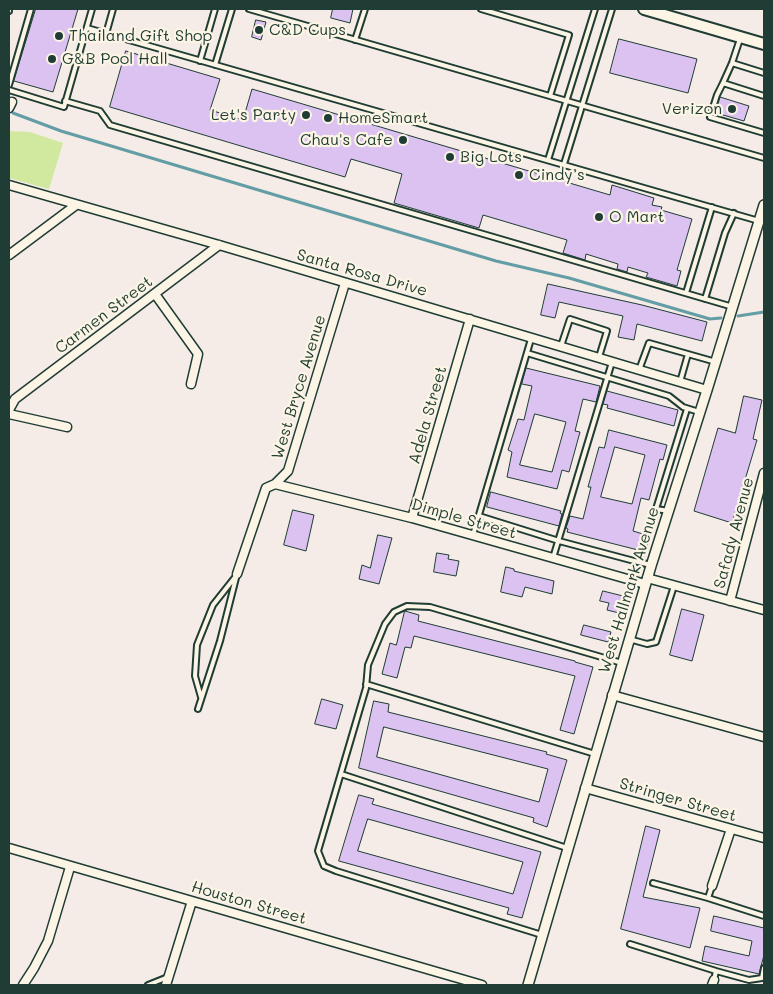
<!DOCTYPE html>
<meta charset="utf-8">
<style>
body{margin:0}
#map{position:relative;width:773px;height:994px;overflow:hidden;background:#f5ebe7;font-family:Mali,sans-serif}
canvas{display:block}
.frame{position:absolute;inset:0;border:10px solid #1f3d34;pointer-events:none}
</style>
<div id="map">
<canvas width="773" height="994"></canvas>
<div class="frame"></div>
</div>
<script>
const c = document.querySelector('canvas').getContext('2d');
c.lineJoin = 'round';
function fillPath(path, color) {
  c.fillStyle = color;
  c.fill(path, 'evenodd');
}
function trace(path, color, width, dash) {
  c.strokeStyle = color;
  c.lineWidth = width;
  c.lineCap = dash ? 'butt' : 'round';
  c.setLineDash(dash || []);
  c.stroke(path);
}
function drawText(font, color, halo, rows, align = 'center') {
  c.font = font + ' Mali,sans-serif';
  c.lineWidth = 4.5;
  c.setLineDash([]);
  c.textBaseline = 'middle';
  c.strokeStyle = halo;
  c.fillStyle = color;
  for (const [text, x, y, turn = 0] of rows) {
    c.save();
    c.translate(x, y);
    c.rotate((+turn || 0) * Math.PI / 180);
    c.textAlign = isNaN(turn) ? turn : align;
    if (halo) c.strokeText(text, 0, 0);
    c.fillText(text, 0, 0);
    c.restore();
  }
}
const green = new Path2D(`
 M9,131l21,1 33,11 -14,46 -40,-11z`);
const stream = new Path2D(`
 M13,113l48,18 435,130 73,17 141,41 11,-1
 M738,316l26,-4`);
const building = new Path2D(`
 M36,9h42l-25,83 -39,-11z
 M333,9h20l-3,14 -19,-5z
 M256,20l10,2 -5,18 -9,-3z
 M619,39l78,20 -9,34 -78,-20z
 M126,51l94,28 -10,31 33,10 9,-31 358,106 2,-10 42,13 -2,7 10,2 -1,3 31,9 -15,51 4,1 -4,15 -31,-9 2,-4 -20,-6 -1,5 -10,-3 1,-5 -32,-10 -1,6 -22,-7 4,-13 -84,-25 -4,13 -85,-25 8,-29 -51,-15 -6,18 -235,-70z
 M720,97l29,9 -5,15 -28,-8z
 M548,284l94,21 65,17 -5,19 -65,-17 -3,16 -16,-3 5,-21 -64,-14 -4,16 -14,-3z
 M526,368l74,18 -4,16 -13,-3 -8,32 5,1 -11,40 -7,-2 -5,19 -50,-12 5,-25 -4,-2 10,-31 6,1 8,-34 -10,-2zM535,414l31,8 -14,50 -32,-7z
 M607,391l71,19 -4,16 -67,-18 1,-3 -5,-1z
 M744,396l18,4 -9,39 4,1 -25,83 -38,-12 24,-83 17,5z
 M609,430l58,15 -4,15 -3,-1 -11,41 -8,-2 -8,33 10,3 -5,16 -71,-18 1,-3 -2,-1 4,-12 13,3 8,-32h-3l11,-40 5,1zM615,447l30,8 -13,49 -31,-7z
 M491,492l70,19 -1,2 2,1 -3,12 -72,-19z
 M293,510l21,5 -8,36 -22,-6z
 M378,535l14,3 -13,46 -20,-5 3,-14 8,3z
 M437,553l12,2 -1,4 11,2 -3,15 -22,-4z
 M506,567l8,2v2l40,10 -2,13 -27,-7 -3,10 -21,-5z
 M603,591l20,5 -4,17 -12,-3 2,-7 -9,-2z
 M682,609l22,6 -12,46 -22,-6z
 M405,611l14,4 -1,6 157,40v1l18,5 -19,67 -14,-4 15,-54 -161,-40 -3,12 -6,-1 -8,31 -15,-4 8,-31 6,2z
 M584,625l27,7 -3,10 -27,-7z
 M322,699l21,6 -7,24 -21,-5z
 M374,701l15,3 -1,8 159,40 -1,2 21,6 -20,67 -14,-5 1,-4 -175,-50zM384,727l164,42 -9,33 -162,-45z
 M359,795l15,4 -2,5 169,48 -19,66 -15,-4 2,-6 -170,-47zM368,819l155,43 -10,32 -155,-43z
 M646,826l14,4 -17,67 57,11 -10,40 -69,-19z
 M714,916l50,12v27l-5,19 -57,-13 3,-15 44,10 3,-15 -41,-10z`);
const service = new Path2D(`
 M249,9l515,149
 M481,9l88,26 -19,61
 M9,11v-2
 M87,28l672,193
 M106,34l7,-25
 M355,40l10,-31
 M200,61l15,-52
 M732,63l32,10
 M215,65l17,-56
 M723,83l9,-20 8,-24
 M9,85l22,-76
 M9,90l55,17 28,-98
 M764,96l-41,-13 -6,12 -7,22 54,16
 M65,101l35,10 10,14 623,182
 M548,160l47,-151
 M564,164l48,-155
 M686,293l26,-86
 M705,299l20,-66 9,-20
 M561,346l9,-27 37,12 -8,26
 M527,353l142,43 14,11 16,5
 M639,370l10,-27 67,19
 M680,382l8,-28
 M656,509l31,-100
 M479,516l80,25 79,21
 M473,535l58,-196
 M553,558l59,-196
 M651,565l-13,-3 17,-52 1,-1 13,2
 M629,639l18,5 9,-2 18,-56
 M366,684l229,70
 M201,697l-6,-21 2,-31 16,-40 23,-29
 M198,709l22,-68 17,-67
 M341,774l226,74
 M653,883l55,15
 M712,886l-4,12 56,18
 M542,935l-206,-64 -12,-5 -6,-15 48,-163 2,-23 17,-41 9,-12 13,-6 23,1 192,56
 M630,944l86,27
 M714,980l2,-9 33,9 13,-2 2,-10
 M148,985l20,-8`);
const minor = new Path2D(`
 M9,108l3,-6
 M9,185l210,60 488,145
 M9,255l67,-50
 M155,294l43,60 -7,30
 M9,410l6,-11 204,-154
 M9,414l58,13
 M275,484l137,34 233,66
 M412,518l58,-199
 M237,574l29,-86 9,-4 13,-13 57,-188
 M647,578l117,32
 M730,601l34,-128
 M612,695l152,42
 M585,788l179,50
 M9,848l473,137
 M712,886l19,-57
 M23,985l11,-17 14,-27 22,-74
 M166,985l26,-84
 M712,985l2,-5`);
const tertiary = new Path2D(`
 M528,985l123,-419 56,-176 57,-185`);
const secondary = new Path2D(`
 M644,9l120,35`);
const markers = [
 [259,30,5,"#1f3d34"],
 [59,36,5,"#1f3d34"],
 [52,59,5,"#1f3d34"],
 [732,109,5,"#1f3d34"],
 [306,115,5,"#1f3d34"],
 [328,118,5,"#1f3d34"],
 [403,140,5,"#1f3d34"],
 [450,157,5,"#1f3d34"],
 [519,175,5,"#1f3d34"],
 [599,217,5,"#1f3d34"]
];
const poiNames = [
 ["C&D Cups",269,30],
 ["Thailand Gift Shop",69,36],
 ["G&B Pool Hall",62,59],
 ["Verizon",722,109,"right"],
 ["Let's Party",296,115,"right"],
 ["HomeSmart",338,118],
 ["Chau's Cafe",393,140,"right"],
 ["Big Lots",460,157],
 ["Cindy’s",529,175],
 ["O Mart",609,217]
];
const streetNames = [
 ["Santa Rosa Drive",362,273,16],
 ["Carmen Street",104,315,-37],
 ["West Bryce Avenue",299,387,-73],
 ["Adela Street",428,415,-74],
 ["Dimple Street",464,519,16],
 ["Safady Avenue",734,533,-75],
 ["West Hallmark Avenue",629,590,-73],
 ["Stringer Street",678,800,16],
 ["Houston Street",249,903,16]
];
fillPath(green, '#d1e99f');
trace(stream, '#639da5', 3);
fillPath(building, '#dbc2f1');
trace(building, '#1f3d34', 1);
trace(service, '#1f3d34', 8);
trace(minor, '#1f3d34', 11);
trace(tertiary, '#1f3d34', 12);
trace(secondary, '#1f3d34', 14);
trace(service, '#fcf5e5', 4);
trace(minor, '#fcf5e5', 8);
trace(tertiary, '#fcf5e5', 9);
trace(secondary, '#fcf5e5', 10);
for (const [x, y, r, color] of markers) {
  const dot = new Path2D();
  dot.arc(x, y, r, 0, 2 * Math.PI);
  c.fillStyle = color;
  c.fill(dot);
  trace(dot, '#fcf5e5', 2);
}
drawText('16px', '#1f3d34', '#fcf5e5', poiNames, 'left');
drawText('16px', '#1f3d34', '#fcf5e5', streetNames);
</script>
